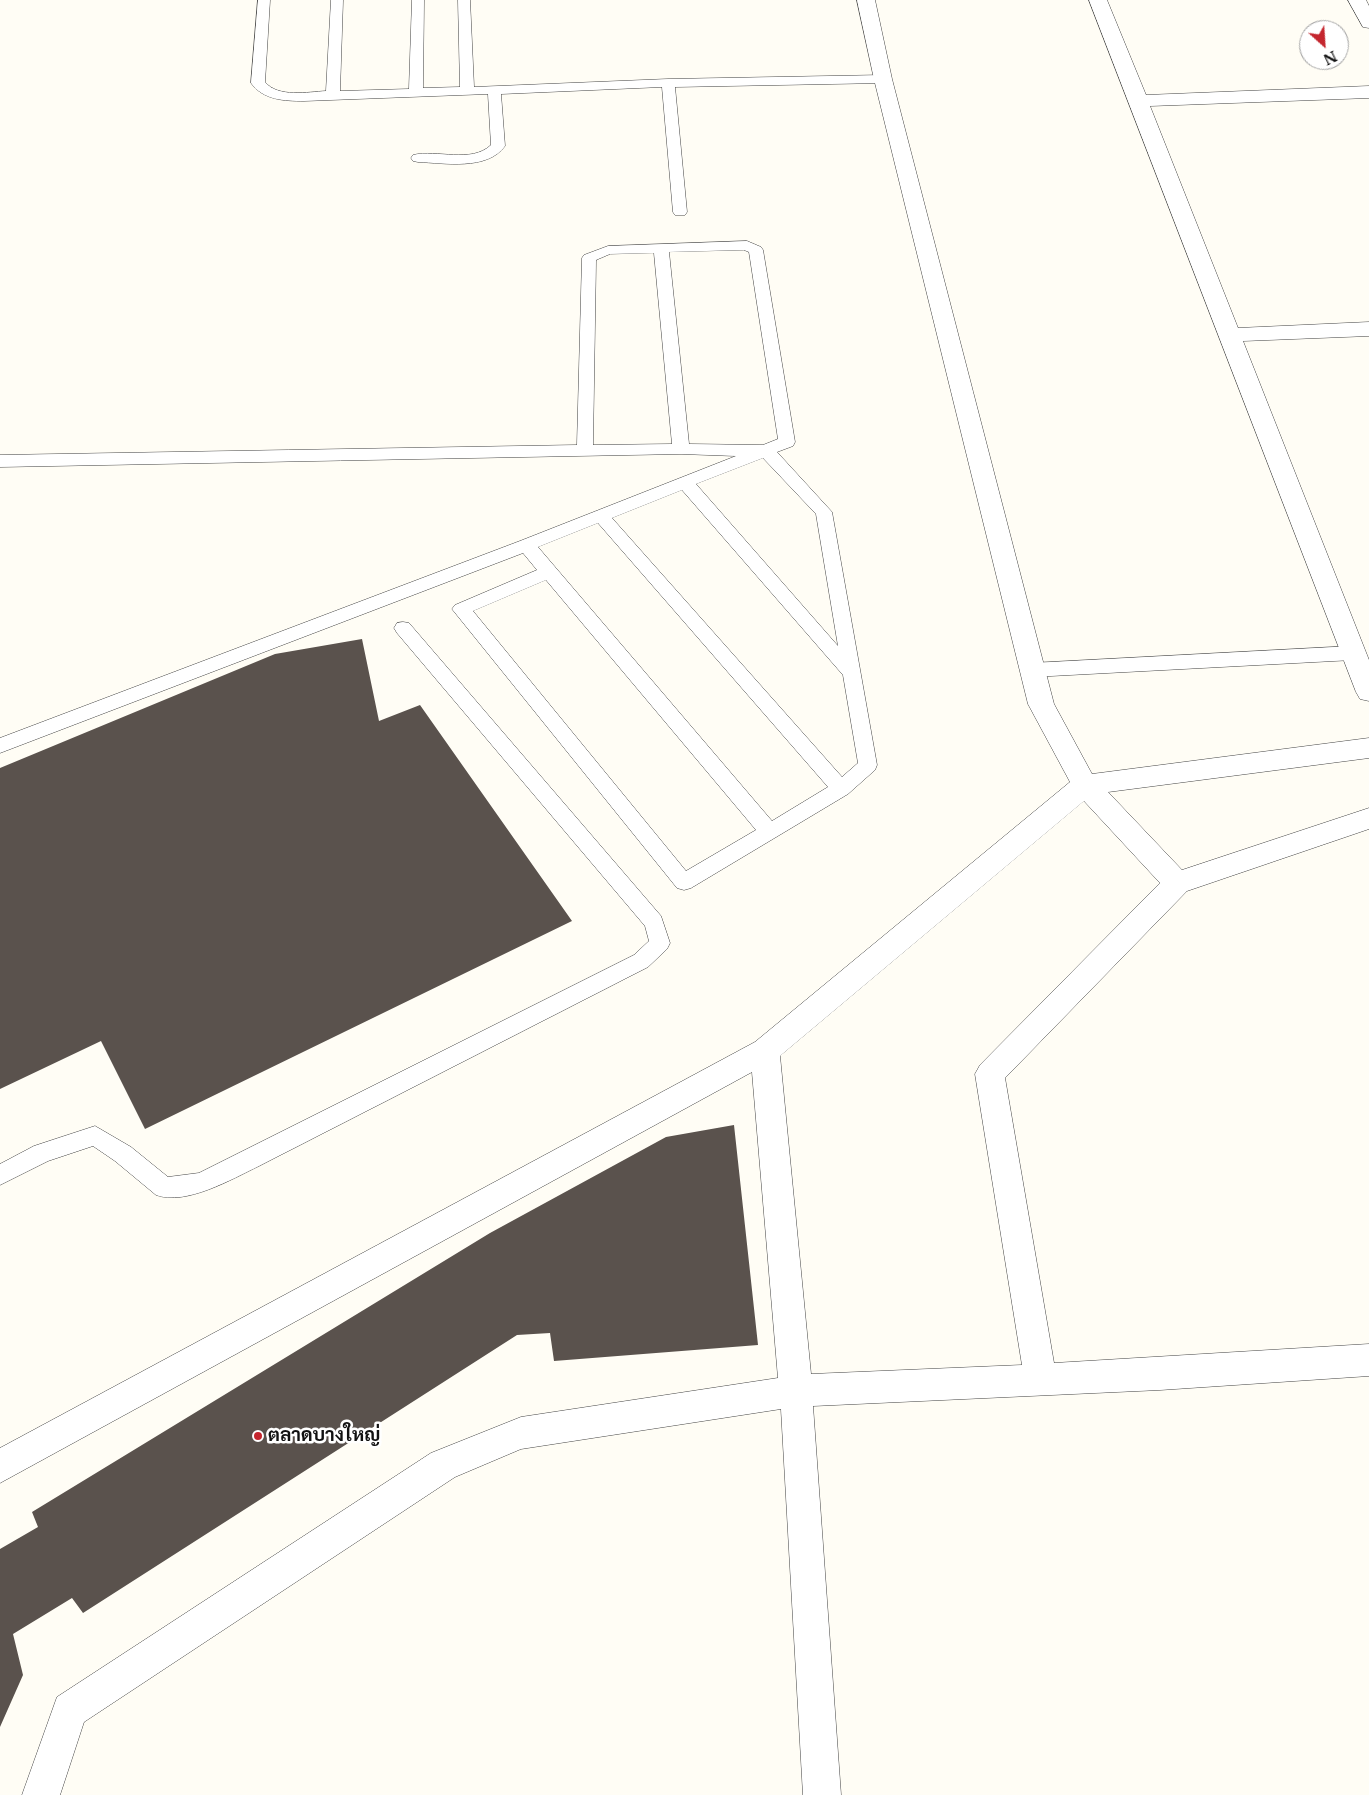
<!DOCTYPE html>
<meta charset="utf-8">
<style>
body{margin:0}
#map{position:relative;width:1369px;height:1795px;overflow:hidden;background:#fffdf5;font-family:"Libre Baskerville",serif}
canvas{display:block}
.north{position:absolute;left:1299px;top:20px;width:50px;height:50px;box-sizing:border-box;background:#fff;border:1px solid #a0a0a0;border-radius:50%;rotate:154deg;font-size:14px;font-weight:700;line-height:20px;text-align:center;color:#111}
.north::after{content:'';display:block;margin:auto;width:18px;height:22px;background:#c4262e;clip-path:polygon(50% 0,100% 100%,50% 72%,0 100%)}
</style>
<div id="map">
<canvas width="1369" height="1795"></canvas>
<div class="north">N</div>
</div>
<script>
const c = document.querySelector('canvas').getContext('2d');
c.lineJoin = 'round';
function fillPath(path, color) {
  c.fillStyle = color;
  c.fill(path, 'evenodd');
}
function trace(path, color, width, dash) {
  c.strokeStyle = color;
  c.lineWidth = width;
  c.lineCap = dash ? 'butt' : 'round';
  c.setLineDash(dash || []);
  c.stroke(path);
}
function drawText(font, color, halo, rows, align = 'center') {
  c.font = font + ' "Libre Baskerville",Sarabun,serif';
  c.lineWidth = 5;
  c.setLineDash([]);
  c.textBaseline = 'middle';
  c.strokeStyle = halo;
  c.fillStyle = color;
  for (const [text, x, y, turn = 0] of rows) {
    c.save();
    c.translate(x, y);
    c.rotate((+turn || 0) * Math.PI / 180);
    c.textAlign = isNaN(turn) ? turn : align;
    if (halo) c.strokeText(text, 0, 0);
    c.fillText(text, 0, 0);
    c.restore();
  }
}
const building = new Path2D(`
 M362,639l17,82 41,-16 152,216 -427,208 -44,-88 -101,48v-321l275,-114z
 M734,1125l24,220 -204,16 -4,-28 -33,2 -434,278 -11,-15 -59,36 10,41 -23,52v-178l38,-22 -6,-15 458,-279 176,-96z`);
const service = new Path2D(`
 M258,0h12l-5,82c13,16 43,10 61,9l5,-91h12l-3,91 69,-2 3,-89h12l-1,88 37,-1 -2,-87h12l4,87 194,-8 215,-4 7,4 -7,4 -208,4 12,125 -2,3h-10l-2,-3 -11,-125 -161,7 4,52c-18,25 -61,17 -87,16l-5,-1 -2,-3 2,-3c24,-6 58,9 78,-10l-3,-51 -184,7c-20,0 -41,-1 -53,-18z
 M747,241l14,6 2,3 32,192 -2,4 -16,6 55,60 45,253 -2,5 -27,24 -157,94 -7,2 -7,-2 -225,-279 3,-4 82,-35 -14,-17 -523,200v-15l520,-197 216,-85 -55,-2 -681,13v-12l577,-10 5,-187 2,-3 24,-9zM744,250l5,2 29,187 -15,6 -74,-1 -20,-192zM654,253l18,191 -79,1 3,-185 14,-6zM763,458l53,56 22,132 -142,-162zM682,490l161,185 15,88 -16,14 -230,-259zM598,523l230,264 -56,34 -234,-274zM546,580l210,250 -70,41 -213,-260z
 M403,622l6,1 252,293 9,27 -3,6 -19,18 -389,199c-27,13 -73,40 -103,29l-41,-34 -22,-15 -45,15 -48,24v-21l34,-18 61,-20 36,21 37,30 31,-4 435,-218 15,-14 -4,-15 -248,-293 -3,-5 3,-5z
 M1353,646l6,2 3,5 -3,5 -6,2 -321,17 -6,-2 -3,-5 3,-5 6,-2z`);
const minor = new Path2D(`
 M857,0h18l17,79 162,625 38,70 277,-36v20l-261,34 74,78 187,-62v21l-182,62 -182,187 49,285 315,-19v32l-209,14 -347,16 28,389h-38l-22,-386 -260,40 -66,28 -371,245 -24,73h-38l35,-98 374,-244 90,-36 257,-39 -26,-306 -752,411v-35l755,-406 315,-260 -42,-78 -154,-625zM1084,801l76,82 -180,182 -5,9 47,291 -211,9 -31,-318z
 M1089,0h18l39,95 223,-9v12l-219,8 88,222 131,-6v14l-126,5 126,319v41l-9,-2 -4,-7z
 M1348,0h18l3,6v22l-6,-1z`);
const markers = [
 [258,1436,5,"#c4262e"]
];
const nearPoinames = [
 ["ตลาดบางใหญ่",268,1436]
];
fillPath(building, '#5a524d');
trace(service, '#444', 1);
trace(minor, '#444', 1);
fillPath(service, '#fff');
fillPath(minor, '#fff');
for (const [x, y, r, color] of markers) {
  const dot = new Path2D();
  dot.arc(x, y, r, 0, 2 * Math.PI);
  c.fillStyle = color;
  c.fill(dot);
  trace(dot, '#fff', 2);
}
drawText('bold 19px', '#111', '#fff', nearPoinames, 'left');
</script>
